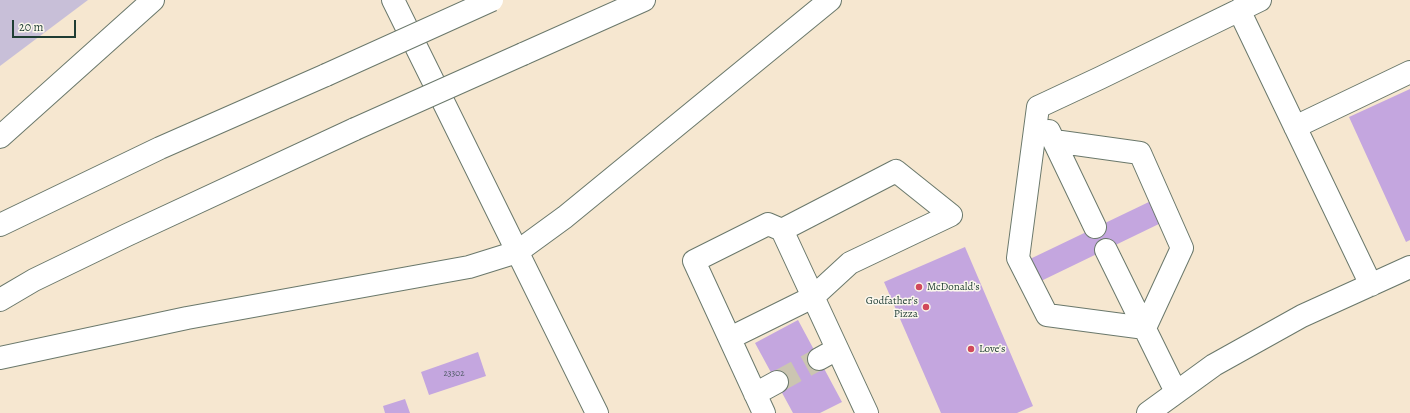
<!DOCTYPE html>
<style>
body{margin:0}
#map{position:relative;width:1410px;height:413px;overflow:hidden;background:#f6e7d0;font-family:Alegreya,serif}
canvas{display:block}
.scale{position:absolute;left:12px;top:20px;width:64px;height:18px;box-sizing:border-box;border:2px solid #1f3d34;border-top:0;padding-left:5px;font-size:12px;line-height:14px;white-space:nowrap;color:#1f3d34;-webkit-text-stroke:3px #fbf7ec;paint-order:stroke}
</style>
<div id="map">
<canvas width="1410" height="413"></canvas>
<div class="scale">20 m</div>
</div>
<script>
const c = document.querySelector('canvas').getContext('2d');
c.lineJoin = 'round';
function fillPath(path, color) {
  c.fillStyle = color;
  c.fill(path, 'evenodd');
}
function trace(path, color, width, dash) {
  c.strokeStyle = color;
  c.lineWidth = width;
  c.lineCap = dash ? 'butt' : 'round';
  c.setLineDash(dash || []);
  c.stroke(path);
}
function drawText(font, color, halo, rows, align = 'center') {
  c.font = font + ' Alegreya,serif';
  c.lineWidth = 3;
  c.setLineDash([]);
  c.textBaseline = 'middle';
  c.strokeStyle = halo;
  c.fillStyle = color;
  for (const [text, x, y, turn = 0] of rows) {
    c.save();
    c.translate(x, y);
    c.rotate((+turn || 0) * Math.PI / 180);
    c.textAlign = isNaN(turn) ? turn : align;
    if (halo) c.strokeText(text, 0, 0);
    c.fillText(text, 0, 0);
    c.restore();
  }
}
const industrial = new Path2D(`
 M0,0h88l-88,66z`);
const building = new Path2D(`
 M1410,89v151l-4,2 -57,-125z
 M1153,200l10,22 -122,59 -11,-22z
 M965,247l68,159 -16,7h-76l-57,-131z
 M798,320l44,82 -22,11h-27l-38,-70z
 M478,352l8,24 -57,19 -8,-23z
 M405,399l5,14h-25l-2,-7z`);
const minorTunnel = new Path2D(`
 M777,382l42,-23`);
const minor = new Path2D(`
 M1239,10l132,275
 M1038,107l-20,151 29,57 98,13 37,-80 -42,-95 -86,-12
 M1038,107l62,-29 160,-78
 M1295,127l115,-55
 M1049,131l46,96
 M1106,250l70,142
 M730,338l83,-41 37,-34 101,-48 -55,-44 -114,59
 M819,359l18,-10
 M755,394l22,-12
 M764,413l-70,-152 74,-37 14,6 85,183
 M1148,413l66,-48 88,-49 108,-49`);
const major = new Path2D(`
 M393,0l204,413`);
const highway = new Path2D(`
 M523,54l121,-54
 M0,137l153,-137
 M0,225l160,-77 166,-73
 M0,300l34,-20 93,-45 228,-106
 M0,358l187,-40 282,-51 48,-15 48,-35 265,-217`);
const highwayBridge = new Path2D(`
 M326,75l166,-75
 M355,129l168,-75`);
const markers = [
 [919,287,4,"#d1495b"],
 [926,307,4,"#d1495b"],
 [971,349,4,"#d1495b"]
];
const numberNames = [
 ["23302",454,374]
];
const poiNames = [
 ["McDonald's",927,287],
 ["Godfather's",918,301,"right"],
 ["Pizza",918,314,"right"],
 ["Love's",979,349]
];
fillPath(industrial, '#c8bfd8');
fillPath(building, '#c4a6df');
trace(minorTunnel, '#cbc5b1', 22, [22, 11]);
trace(minor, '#6a786b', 24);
trace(major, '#6a786b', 24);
trace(highway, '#6a786b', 24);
trace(minor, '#fff', 22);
trace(major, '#fff', 22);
trace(highway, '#fff', 22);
trace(highwayBridge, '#6a786b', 24, []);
trace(highwayBridge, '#fff', 22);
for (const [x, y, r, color] of markers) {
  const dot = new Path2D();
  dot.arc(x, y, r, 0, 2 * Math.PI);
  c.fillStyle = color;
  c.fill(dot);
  trace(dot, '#fbf7ec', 1.5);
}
drawText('9px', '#48575f', null, numberNames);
drawText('11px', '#1f3d34', '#fbf7ec', poiNames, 'left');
</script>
